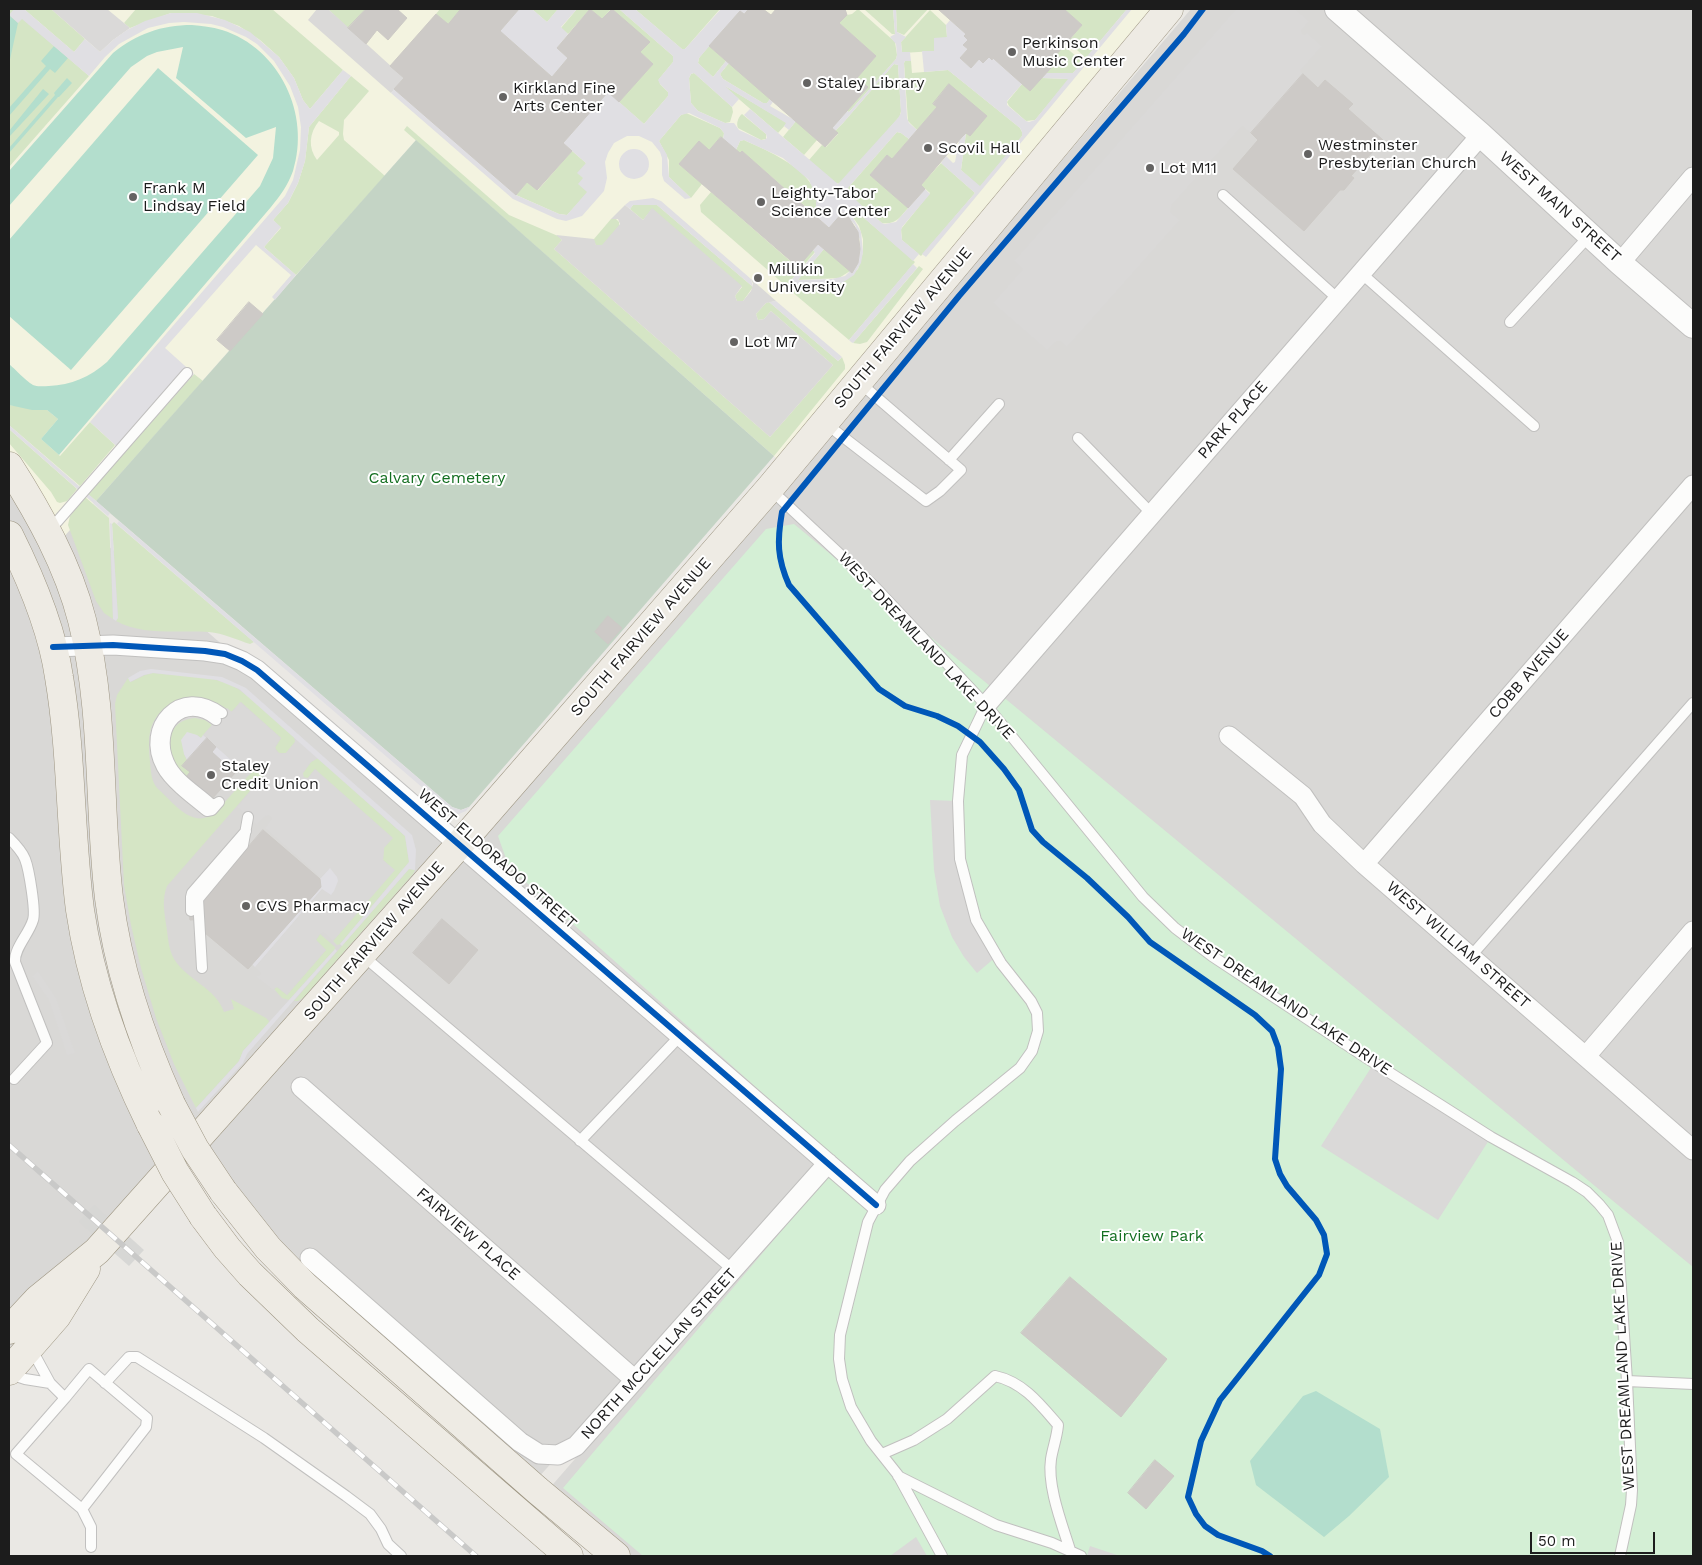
<!DOCTYPE html>
<style>
body{margin:0}
#map{position:relative;width:1702px;height:1565px;overflow:hidden;background:#eae8e4;font-family:"Work Sans",sans-serif}
canvas{display:block}
.frame{position:absolute;inset:0;border:10px solid #1c1c1c;pointer-events:none}
.scale{position:absolute;left:1530px;top:1532px;width:125px;height:22px;box-sizing:border-box;border:2px solid #1c1c1c;border-top:0;padding-left:6px;font-size:15px;line-height:18px;white-space:nowrap;color:#1c1c1c;-webkit-text-stroke:4px #fff;paint-order:stroke}
</style>
<div id="map">
<canvas width="1702" height="1565"></canvas>
<div class="frame"></div>
<div class="scale">50 m</div>
</div>
<script>
const c = document.querySelector('canvas').getContext('2d');
c.lineJoin = 'round';
function fillPath(path, color) {
  c.fillStyle = color;
  c.fill(path, 'evenodd');
}
function trace(path, color, width, dash) {
  c.strokeStyle = color;
  c.lineWidth = width;
  c.lineCap = dash ? 'butt' : 'round';
  c.setLineDash(dash || []);
  c.stroke(path);
}
function drawText(font, color, halo, rows, align = 'center') {
  c.font = font + ' "Work Sans",sans-serif';
  c.lineWidth = 4;
  c.setLineDash([]);
  c.textBaseline = 'middle';
  c.strokeStyle = halo;
  c.fillStyle = color;
  for (const [text, x, y, turn = 0] of rows) {
    c.save();
    c.translate(x, y);
    c.rotate((+turn || 0) * Math.PI / 180);
    c.textAlign = isNaN(turn) ? turn : align;
    if (halo) c.strokeText(text, 0, 0);
    c.fillText(text, 0, 0);
    c.restore();
  }
}
const residential = new Path2D(`
 M1191,9h502v1547h-1068l-77,-66 285,-328 -363,-317 234,-265z
 M9,460l813,704 -285,315 -242,-214 -92,-118 -194,214z`);
const education = new Path2D(`
 M9,9h1160l-385,456 -368,-325 -362,408 -45,-82z`);
const grass = new Path2D(`
 M9,9h5l8,9 67,58 -80,91z
 M24,9h27l34,30 -11,13z
 M136,9h136l71,61 -33,39 -7,-9 -9,-22 -15,-21 -19,-17 -21,-14 -27,-10 -41,-3 -41,15 -6,-5z
 M328,9h38l-18,19z
 M440,9h21l-13,15 -12,-10z
 M532,9h26l-11,13z
 M577,9h34l-9,10 -12,-10 -22,25 -7,-6z
 M612,9h7l54,47v6l-14,17 1,5 8,8v4l-24,28 -25,-22 34,-38 -13,-12 9,-10z
 M635,9h85l-35,40h-3z
 M858,9l37,33 2,13 -1,4 -47,53 -2,-1 20,-23 -10,-10 19,-22 -37,-33 8,-8 5,-1z
 M864,9h29l2,25h-3z
 M896,9h32l-24,26 -7,-3z
 M1064,9h63l-41,49 -18,-16 14,-17z
 M930,10l16,15 1,12 -13,14 -31,2 -1,-1 -1,-10z
 M709,46l17,15 -13,16 -15,-14 1,-5z
 M1064,46l19,16 -10,11h-27l13,-15 -3,-3z
 M905,61h6l1,12 36,-3 72,58 2,4v4l-42,51 -19,-17 5,-37 -17,-48 -16,19 4,3 -20,23 -9,-9 -4,-58z
 M729,63l41,36 -3,4h-4l-40,-24 -3,-5z
 M894,64l4,1 3,46 -1,5 -60,68 -4,-1 -27,-23 13,-15 4,2 12,-13 -3,-3 8,-8z
 M694,73l38,34 1,5 -3,10 -5,1 -27,-12 -7,-8 -2,-25 2,-4z
 M351,76l18,15 -25,29 -1,14 1,6 41,36 -89,99 -32,-28 17,-19 -8,-8 15,-17 10,-20 7,-22 4,-34zM319,121l20,11v3l-22,25c-9,-12 -8,-27 2,-39z
 M1042,78l27,1 -34,41 -9,1 -17,-15 -2,-4 15,-18z
 M725,86l62,37 -9,10 -53,-46z
 M686,113l34,15 4,5 -1,6 -2,-2 -12,13 -30,14 23,20 -11,14 -22,-21v-17l-10,-19 22,-26z
 M742,114l24,20v5l-5,1 -23,-12c-2,-4 0,-11 4,-14z
 M796,121l21,19 -13,15 -21,-18z
 M407,126l102,89 49,21 4,4 -8,9 216,188 63,-72 -62,-54 -7,8 -6,1 -2,-6 10,-11 3,-1 69,59 4,-4 3,8v4l-71,87 -370,-326z
 M897,132l4,1 8,6 -17,20 -5,-4 -17,20 38,33c-8,9 -12,17 -26,15l-35,-30 -1,-3z
 M744,140c26,12 86,36 70,74l-72,-63 -2,2 -4,-3 4,-9z
 M572,151l14,12 -3,15 5,14 -21,23 -8,-1 -43,-19 11,-13 11,8z
 M941,163l34,30 -54,63 -19,-16 -1,-11 29,-36 -9,-8z
 M711,192l86,75 16,-17 2,2 -29,34 -85,-74 -1,-7z
 M650,204l7,1 96,82 -10,14h-6l-2,-5 7,-9 -90,-78 -9,11 -13,-11 3,-4z
 M856,211l59,51 -66,78 -58,-49 3,-4 7,-2 41,-2 16,-14 5,-17v-13l-4,-13 -7,-10z
 M615,218l4,4v4l-17,20 -6,-1 -2,-2v-4l17,-20z
 M824,249l26,22 -11,7 -41,2z
 M919,266l4,3 -56,73 -7,2 -7,-1z
 M194,374l9,7 -107,120 -8,-7z
 M9,405l38,5 11,9 -17,20 19,17 30,-34 25,23 -35,41 -71,-61z
 M9,429l68,60 -10,12 -7,2 -3,-1 -6,-10 -42,-49z
 M85,497l24,21 4,101 -9,-6 -8,-12 -28,-76 2,-9z
 M114,522l140,120 -4,2c-13,-4 -27,-11 -41,-12 -32,-2 -65,4 -93,-11l2,-3 -6,-94z
 M153,673c23,3 52,2 73,10 18,6 55,41 70,55l-1,4 -9,11h-7l-4,-5 6,-10 -40,-36 -10,10c-24,-21 -68,-19 -80,16 -3,10 -2,24 -1,34 1,10 1,18 7,26 17,15 36,43 59,24l39,-44 5,-2 5,5 -1,4 -97,111c-5,13 -3,24 -1,38 2,11 2,25 8,35 13,21 42,29 50,53l10,-3 -3,-10 35,19 3,3 -1,3 -25,27 -4,10 -43,47 -22,-44 -18,-46 -15,-50 -10,-43 -7,-40 -9,-181 2,-9 11,-17 3,4 14,-7z
 M195,718l10,2 7,5 -11,13 -4,-3 -13,19 3,6 -4,6 7,6 -4,5c-19,-18 -26,-56 9,-59z
 M318,758l87,78 4,26 -69,82 -3,1 -4,-4 61,-71 -11,-10 1,-12 -69,-79 -7,9 -5,-1v-4l8,-11z
 M409,869l6,1 -2,4 -110,124 -5,3h-4z
 M320,934l15,13v2l-46,51 -7,-2 -8,-9 3,-2 10,8 39,-45 -10,-10z`);
const cemetery = new Path2D(`
 M416,140l358,316 -305,351 -8,3 -9,-3 -356,-306z`);
const park = new Path2D(`
 M794,524l899,743v289h-1050l-80,-68 277,-326 -331,-295 -11,-31 268,-307z`);
const pitch = new Path2D(`
 M9,15l9,8 -9,41z
 M192,25c10,1 20,2 30,5 58,18 89,85 71,141 -5,14 -13,25 -22,36l-212,248 -18,-16 17,-20 -11,-9h-15l-23,-5v-41c7,6 16,16 24,21 4,2 11,1 16,1 22,-1 41,-9 58,-24l153,-176 13,-28 3,-31 -30,11 -70,-60 7,-31 -26,5 -10,4 -16,11 -122,139v-35l104,-118c24,-19 48,-28 79,-28z
 M54,46l14,12 -13,15 -5,-4 -41,47v-8l37,-42 -5,-5z
 M158,68l100,87 -187,215 -62,-54v-76z
 M67,78l5,5 -13,14h-1l-49,56v-5l46,-53 -1,-2z
 M43,89l6,5 -40,43v-6z
 M1316,1391l64,38 9,48 -40,39 -25,21 -68,-52 -6,-24 53,-65z`);
const parking = new Path2D(`
 M51,9h56l23,19 -17,12 -13,12z
 M317,9h11l76,69 -13,15 -83,-73z
 M1236,9h59l14,12 -8,10 1,3 2,1 3,-2 15,13 -22,25 3,3 -52,59 -9,-7 -71,80 -1,6 10,8 -113,127 -6,-6h-4l-10,9 -54,-47 30,-34 -9,-8z
 M625,205l18,15 9,-12 90,78 -7,10 2,5h6l8,-10 2,-7 -2,-5 25,22 -10,2 -10,11 2,6 6,-1 7,-8 62,54 -63,72 -216,-188 8,-9 -6,-5 38,4 2,6h6l18,-21 -2,-5h-7z
 M240,702l41,36 -6,9 2,5 5,2 4,-1 9,-11 -1,-5 24,21 -7,4 -8,11 1,5h4l7,-9 78,69 -9,10 -1,12 12,10 -62,71 -10,-9 -3,2 -4,6 10,10 -39,45 -10,-8 -3,2 2,3 -21,-16h4l2,-3 -6,-6 68,-79 7,7 4,-4 -4,-23 -9,10 -56,-50 7,-10 -3,-3 -4,1 -8,9 -20,-18 27,-32 1,-4 -7,-5 -10,10 -45,-41 24,-27 5,4z
 M930,800l28,1 2,58 16,61 21,36 -20,17 -13,-16 -12,-20 -12,-31 -6,-36z
 M38,971l18,27 19,55 -8,2 -18,-55 -17,-24z
 M1374,1063l117,74 -53,83 -117,-74z
 M916,1537l11,19h-37z
 M1090,1546l30,10h-33z`);
const plaza = new Path2D(`
 M14,9h10l50,43 11,-13 15,13 13,-12 14,-10 18,-9 26,-8h26l28,7 25,12 29,25 15,21 9,22 7,9 33,-39 8,6 -42,51 -4,34 -7,22 -10,20 -15,17 8,7 -17,20 32,28 -21,25 -3,-3 19,-22 -35,-30 -91,103 29,26 -70,79 -34,-31 195,-226 8,-16 7,-30 1,-23 -3,-20 -8,-21 -16,-25 -17,-17 -11,-7 -23,-10 -12,-3 -27,-2 -15,1 -21,5 -29,16 -14,13 -16,19 -67,-57 -4,4 -9,-8z
 M519,9h13l15,13 11,-13h19l-16,18 7,7 -11,14 11,10 -16,19 -52,-46z
 M619,9h16l47,40h3l36,-40h28l-5,5 -4,-3 -41,47 -1,5 15,14 13,-16 3,2 -9,11 3,5 40,24h4l3,-4 3,3 -3,4 26,15 -7,9 -5,-4 2,-3 -61,-37 14,13 -7,8 -38,-34 -3,1 -2,4 2,25 7,8 27,12h9l5,7 22,10h3l3,-2 -1,-4 -22,-19 6,-6 88,75 60,-66 3,-5 -3,-48 -4,-1 -51,59 -8,8 -3,-3 15,-17 2,1 47,-53 1,-4 -1,-11 -6,-7 5,-3 -2,-25h3l1,23 9,5 -5,5 1,10h8l1,9h-6l-1,2 3,55 2,5 8,7 -8,9 -8,-6 -4,-1 -51,58 15,15 21,18 3,1 11,-2 29,-33 5,5 -28,33 -1,4 1,9 17,14 -6,7 -57,-50 -4,5 9,16 2,20 -2,11 -7,12 -12,8 -41,2 -7,2 -3,4 -5,-5 29,-33 -2,-3 5,-6 6,5 -26,31 34,-1 13,-3 5,-5 2,2 6,-10 2,-14v-9l-5,-15 -12,-13 -14,16 -15,-14 2,-7v-11l-7,-16 -26,-22 -39,-18 -4,1 -4,9 -13,-11 1,-6 -4,-5 -31,-15 -8,2 -22,26 8,14 2,22 22,21 -6,1 -21,-18 -2,-6v-17l-2,-6 -8,-10 -13,-6h-12l-13,7 -6,10 -3,9 2,16 -3,13 -22,25 -16,5 -9,-2 -44,-20 -122,-106 3,-4 122,106 43,19 8,1 20,-23 -9,-8 5,-6 -6,-5 9,-10 -23,-20 45,-51 36,32 24,-28v-4l-8,-8 -2,-4 15,-18v-6z
 M1127,9h5l-206,248 -4,-3 53,-61 -34,-30 5,-7 7,7 2,-1 4,-21 7,-8 -5,37 19,16 42,-50v-4l-2,-4 -72,-58 -24,2 -2,-21h12v-13l13,-1 -1,-12 4,-5 16,14 -2,2 4,4 -5,5 5,4 -8,9 11,10 8,-9 4,4 6,-6 3,3 1,-2 29,26 -15,17v4l19,16 3,1 6,-2 33,-41 -26,-1 4,-5h27z
 M619 164a15 15 0 1 1 30 0a15 15 0 1 1-30 0Z
 M653,198l8,3 90,78 2,8 -96,-82h-24l-3,4 -5,-4 5,-4z
 M913,264l4,4 -64,75 -2,-1 -2,-2z
 M776,301l66,56 -4,4 -69,-59z
 M9,425l101,88 -2,3 -99,-87z
 M119,521l333,286 9,3 8,-3 -3,4 -7,3h-5l-8,-6 -329,-284z
 M110,523l2,1 6,94 -2,3 -3,-2z
 M151,669l71,8 24,11 166,147 4,15 -1,20 -6,-1 -67,77 -2,-2 69,-82 -4,-26 -166,-147 -22,-9 -64,-7 -9,2 -14,7 -2,-4 12,-7z
 M187,732l10,3 4,3 2,-3 37,33 -5,5 -33,-29 -15,16 -3,-6 -3,-14z
 M330,868l7,9 1,4 -4,10 -3,4 -9,-6 -67,78 -3,-3 69,-77 -1,-8z
 M335,949l2,2 -90,103 -4,9 -45,49 -2,-4 43,-47 4,-10z`);
const pier = new Path2D(`
 M94,1205l50,45 -15,16 -50,-44z`);
const building = new Path2D(`
 M366,9h31l10,9 -19,22 -11,-10 -11,14 -18,-16z
 M461,9h58l-19,22 52,46 16,-19 -11,-10 33,-39 12,10 10,-10 38,33 -10,10 13,12 -34,38 -11,-10 -45,51 9,8 -35,39 -10,-8 -11,13 -122,-106 10,-11 -14,-12 46,-52 12,10z
 M749,9h14l8,6 5,-6h69l2,6 -8,8 37,33 -19,22 11,9 -36,41 6,5 -13,14 -116,-101 31,-35 4,3z
 M940,9h124l18,16 -26,30 4,3 -30,33 -37,-33 -1,2 -3,-3 -6,6 -4,-4 -8,9 -11,-10 8,-9 -5,-4 5,-5 -4,-4 2,-2 -27,-24z
 M1303,74l15,14 7,-8 28,24 -5,5 35,31 -32,36 3,2 -10,12h-4l-36,41 -71,-62 25,-29 -7,-7z
 M949,84l38,32 -17,20 -4,-3 -4,4 -41,48 4,4 -17,19 -38,-33 17,-20 5,4 45,-52 -4,-3z
 M721,137l19,16 2,-2 87,77 14,-16 6,6 9,14 2,17 -2,14 -6,10 -34,-29 -20,23 -119,-103 20,-23 10,9z
 M249,302l14,12 -33,37 -13,-11z
 M608,616l14,12 -14,16 -13,-12z
 M207,738l9,9 -4,5 23,21 -23,26 -26,-22 4,-5 -8,-6z
 M263,830l57,49 1,8 -73,82 -43,-36 -1,-14 -14,1 -2,-20 15,-1z
 M442,919l36,31 -29,34 -36,-31z
 M1070,1277l97,82 -46,58 -100,-84z
 M1155,1460l19,16 -28,33 -18,-16z`);
const service = new Path2D(`
 M1223,195l115,104
 M1361,273l173,153
 M1510,322l80,-87
 M825,423l101,78 14,-10 21,-21 -101,-87
 M1078,438l74,76
 M949,460l50,-56
 M770,489l106,99 110,117 157,192 32,31 37,28 153,101 126,80 81,45 15,10 12,12 9,11 10,27 9,139 5,109 -1,15 -11,51
 M49,531l138,-158
 M216,720c-32,-26 -63,7 -47,42 7,17 28,29 41,41l4,2 5,-3
 M219,802l-7,8 -5,1c-14,-11 -37,-28 -45,-43 -23,-42 18,-87 60,-55
 M9,838c6,6 13,13 16,21 4,10 11,52 8,61 -4,14 -19,28 -18,42l32,81 -33,36
 M191,911v-14l1,-4 54,-62
 M362,955l371,315
 M1471,956l222,-253
 M202,968l-4,-69 45,-54 5,-28
 M580,1141l100,-105
 M32,1350l18,33 15,15 -49,56 66,55 64,-82 1,-9 -58,-49 -24,29
 M10,1374l15,5 25,4
 M1627,1381l66,3
 M105,1383l24,-26h8l127,81 82,58 24,18 11,15 7,15 13,12
 M882,1454l32,-14 33,-21 48,-43c28,6 45,28 63,49 -1,12 -5,22 -7,34 -4,27 11,65 19,91
 M898,1476l98,49 56,18 29,13
 M82,1509l9,18v20
 M942,1556l-44,-81 -27,-34 -20,-34 -9,-28 -3,-20 1,-24 28,-113 17,-32 25,-29 45,-40 65,-53 12,-17 6,-20 -1,-18 -6,-12 -30,-38 -25,-43 -16,-61 -2,-58 4,-46 24,-50`);
const minor = new Path2D(`
 M1620,263l73,-86
 M53,647l60,-2 92,6 20,3 17,7 15,9 619,535
 M986,705l495,-570
 M1229,736l74,60 19,28 42,40 329,286
 M1364,864l329,-379
 M1586,1056l107,-125
 M301,1087l334,293
 M310,1258l210,184 19,12 19,1 18,-9 252,-283`);
const tertiary = new Path2D(`
 M1337,9l144,126 139,128 73,63`);
const primary = new Path2D(`
 M9,466c30,47 59,99 73,154 23,91 16,185 27,278 9,72 32,140 62,206
 M9,535c22,44 43,93 50,142 13,77 11,156 21,233 11,75 38,148 71,215
 M223,1191l45,57 37,38 232,204 79,66
 M203,1216l24,32 23,26 58,56 261,226
 M9,1330l29,-31 59,-48 362,-406 311,-357 399,-479
 M9,1371l48,-55 29,-47`);
const rail = new Path2D(`
 M9,1145l467,411`);
const primaryBridge = new Path2D(`
 M171,1104l24,45 28,42
 M151,1125l24,47 28,44`);
const cycleway = new Path2D(`
 M1203,9l-19,25 -225,262 -177,216c-5,29 -5,46 7,73l90,104 26,17 32,10 21,10 22,16 24,27 15,21 13,40 11,12 44,36 41,39 22,25 105,73 17,16 6,16 3,22 -6,90 5,15 7,12 29,34 8,15 3,19 -8,21 -99,125 -19,41 -13,56 8,17 9,12 13,9 44,16 8,5
 M53,647l60,-2 92,6 20,3 17,7 15,9 619,535`);
const markers = [
 [1012,52,5,"#646362"],
 [807,83,5,"#646362"],
 [503,97,5,"#646362"],
 [928,148,5,"#646362"],
 [1308,154,5,"#646362"],
 [1150,168,5,"#646362"],
 [133,197,5,"#646362"],
 [761,202,5,"#646362"],
 [758,278,5,"#646362"],
 [734,342,5,"#646362"],
 [211,775,5,"#646362"],
 [246,906,5,"#646362"]
];
const poiNames = [
 ["Perkinson",1022,43],
 ["Music Center",1022,61],
 ["Staley Library",817,83],
 ["Kirkland Fine",513,88],
 ["Arts Center",513,106],
 ["Westminster",1318,145],
 ["Presbyterian Church",1318,163],
 ["Scovil Hall",938,148],
 ["Lot M11",1160,168],
 ["Frank M",143,188],
 ["Lindsay Field",143,206],
 ["Leighty-Tabor",771,193],
 ["Science Center",771,211],
 ["Millikin",768,269],
 ["University",768,287],
 ["Lot M7",744,342],
 ["Staley",221,766],
 ["Credit Union",221,784],
 ["CVS Pharmacy",256,906]
];
const streetNames = [
 ["WEST MAIN STREET",1560,207,42],
 ["SOUTH FAIRVIEW AVENUE",903,328,-50],
 ["PARK PLACE",1233,420,-49],
 ["SOUTH FAIRVIEW AVENUE",641,637,-49],
 ["WEST DREAMLAND LAKE DRIVE",926,646,47],
 ["COBB AVENUE",1529,674,-49],
 ["WEST ELDORADO STREET",497,859,41],
 ["SOUTH FAIRVIEW AVENUE",374,941,-49],
 ["WEST WILLIAM STREET",1458,945,41],
 ["WEST DREAMLAND LAKE DRIVE",1286,1002,34],
 ["FAIRVIEW PLACE",468,1234,41],
 ["NORTH MCCLELLAN STREET",659,1354,-48],
 ["WEST DREAMLAND LAKE DRIVE",1623,1366,-93]
];
const parkNames = [
 ["Calvary Cemetery",437,478],
 ["Fairview Park",1152,1236]
];
fillPath(residential, '#d9d8d6');
fillPath(education, '#f3f3e0');
fillPath(grass, '#d5e5c5');
fillPath(cemetery, '#c4d4c5');
fillPath(park, '#d4efd5');
fillPath(pitch, '#b3decd');
fillPath(parking, '#dad9d8');
fillPath(plaza, '#e0dfe3');
fillPath(pier, '#d7d7d5');
fillPath(building, '#cdcac7');
trace(building, '#cdcac6', 1);
trace(service, '#c1c0bf', 12);
trace(minor, '#c1c0bf', 21);
trace(tertiary, '#c1c0bf', 26);
trace(primary, '#9e9683', 29);
trace(service, '#fcfcfb', 10);
trace(minor, '#fcfcfb', 19);
trace(tertiary, '#fcfcfb', 24);
trace(primary, '#eeebe4', 28);
trace(rail, '#c9c9c8', 5.5);
trace(rail, '#fff', 4, [11]);
trace(primaryBridge, '#9e9683', 29, []);
trace(primaryBridge, '#eeebe4', 28);
trace(cycleway, '#0057b8', 6);
for (const [x, y, r, color] of markers) {
  const dot = new Path2D();
  dot.arc(x, y, r, 0, 2 * Math.PI);
  c.fillStyle = color;
  c.fill(dot);
  trace(dot, '#fff', 2);
}
drawText('16px', '#1c1c1c', '#fff', poiNames, 'left');
drawText('16px', '#1c1c1c', '#fff', streetNames);
drawText('16px', '#146f21', '#fff', parkNames);
</script>
